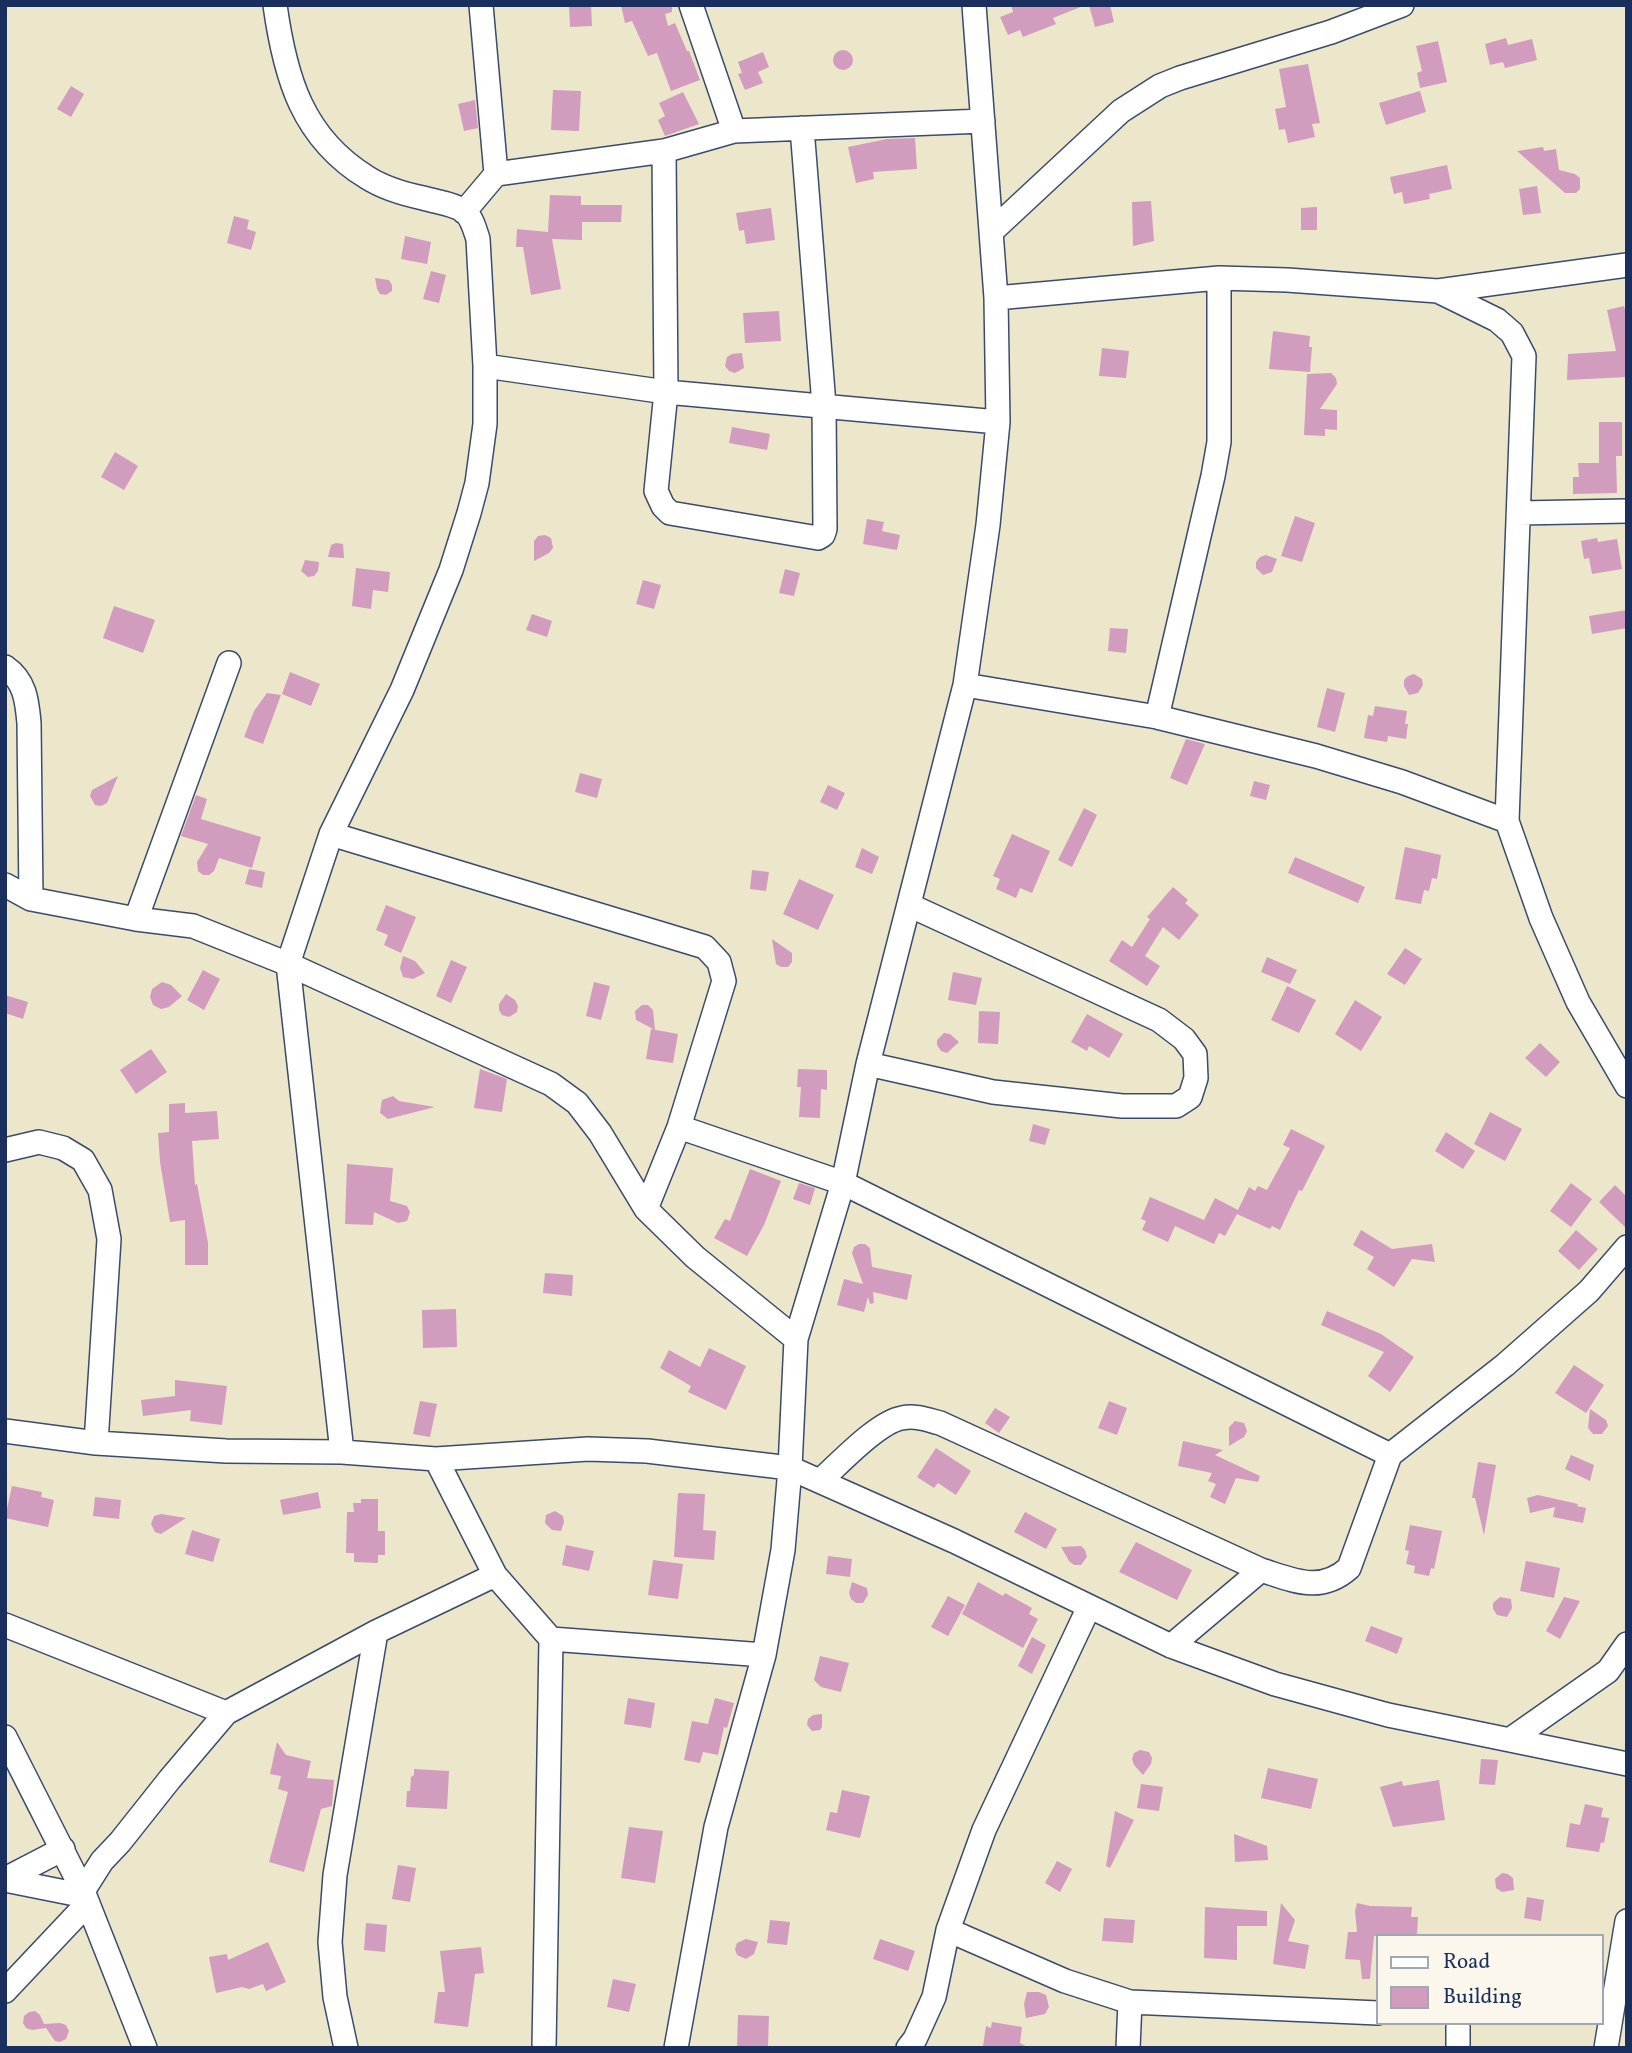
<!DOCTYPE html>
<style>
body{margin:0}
#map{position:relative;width:1632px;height:2053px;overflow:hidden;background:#ece7cb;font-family:Vollkorn,serif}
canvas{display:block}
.frame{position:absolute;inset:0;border:7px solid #1b2f5e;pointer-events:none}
.legend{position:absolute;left:1376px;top:1934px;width:228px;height:91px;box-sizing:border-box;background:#fbf7ec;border:2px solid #a1a7b3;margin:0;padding:9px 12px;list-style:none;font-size:21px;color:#1b2f5e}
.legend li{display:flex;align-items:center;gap:14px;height:35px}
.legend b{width:35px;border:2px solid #a1a7b3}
</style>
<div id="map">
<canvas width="1632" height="2053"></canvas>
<div class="frame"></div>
<ul class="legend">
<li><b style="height:9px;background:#fff"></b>Road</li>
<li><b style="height:19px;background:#d29cbe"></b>Building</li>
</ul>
</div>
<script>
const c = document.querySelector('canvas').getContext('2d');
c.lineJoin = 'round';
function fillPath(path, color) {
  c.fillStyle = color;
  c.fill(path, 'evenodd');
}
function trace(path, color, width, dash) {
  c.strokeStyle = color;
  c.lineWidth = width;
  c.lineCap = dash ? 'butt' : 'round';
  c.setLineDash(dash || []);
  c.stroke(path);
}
const building = new Path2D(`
 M569,5h22l1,21 -22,1z
 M621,5h51v7l-7,2 3,12 7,-3 12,28h2l11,29 -29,11 -14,-38 -9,3 -16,-35 -7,2z
 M1011,5h71l1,1 -30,12 3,6 -33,13 -3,-7 -12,5 -8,-18 13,-5z
 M1089,5h21l4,17 -19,5z
 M1506,38l2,7 24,-6 5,21 -32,8 -2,-6 -13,3 -5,-21z
 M1438,41l9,41 -27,6 -3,-15 5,-2 -6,-25z
 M833 60a10 10 0 1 1 20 0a10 10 0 1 1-20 0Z
 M763,52l6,15 -11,5 5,11 -18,7 -7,-16 4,-1 -4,-11z
 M1308,64l12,59 -8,1 3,13 -27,6 -3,-14 -6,1 -4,-21 11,-2 -7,-38z
 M71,86l13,8 -13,23 -14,-8z
 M553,90l28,1 -2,40 -28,-1z
 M1420,91l6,21 -40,13 -7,-22z
 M683,92l16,32 -34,12 -7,-16 7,-4 -6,-13z
 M475,100l3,28 -14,3 -6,-27z
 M915,138l2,31 -44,3 1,7 -18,4 -8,-36 39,-8z
 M1543,147l1,4 12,-2 3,21 16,4 5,4v11l-4,4h-11l-48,-42z
 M1447,165l5,24 -23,5 1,5 -26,5 -2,-12 -8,2 -4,-17z
 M1537,186l4,27 -18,2 -4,-26z
 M550,195l31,1v9h41l-1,17h-39v18l-30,-1 9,50 -30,6 -8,-48h-7l1,-18 31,3z
 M1151,201l3,40 -21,5 -1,-44z
 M1317,207v23h-16v-22z
 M771,208l4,32 -29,4 -2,-14 -5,1 -3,-18z
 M234,216l15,4 -2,9 9,3 -5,18 -24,-7z
 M405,236l26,6 -4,22 -26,-5z
 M431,271l15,4 -7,28 -16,-4z
 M375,278l14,2 3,5v6l-6,4 -6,-1 -3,-5z
 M1624,306l3,11v60l-60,3 1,-26 48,-3 -9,-41z
 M779,311l2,30 -36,2 -2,-30z
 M1273,331l37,5 -1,11h3l-2,25 -41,-3z
 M1102,348l27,3 -3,27 -27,-2z
 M742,353l2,15 -9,5 -6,-2 -4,-5 2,-9 5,-3z
 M1331,373l5,5 1,6 -17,25 17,1v20l-12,-1v7l-21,-1 3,-61z
 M1599,422h23v34h-6l1,37 -44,1v-17h6l-1,-14h21z
 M732,427l38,7 -3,16 -38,-7z
 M115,452l23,14 -14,24 -23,-13z
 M1295,516l20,7 -13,39 -21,-6z
 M867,519l17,3 -2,9 18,4 -3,15 -34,-6z
 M545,535l6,3 2,10 -4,5 -15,8v-20l4,-5z
 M1597,538l1,4 19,-3 5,30 -30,5 -3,-16 -5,1 -3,-18z
 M336,543l7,1 1,14 -16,-1 3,-12z
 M1266,555l11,4 -5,13 -9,3 -7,-7v-6l4,-5z
 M305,560l14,2 -1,9 -4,5 -6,1 -7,-6z
 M356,568l34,4 -2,20 -15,-2 -2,19 -19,-3z
 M785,569l15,4 -6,23 -15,-3z
 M643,580l18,5 -7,24 -18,-5z
 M114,606l41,14 -12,33 -40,-15z
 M1627,610v18l-35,6 -3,-18z
 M532,614l20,7 -5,16 -21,-7z
 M1110,628l18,1 -2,24 -18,-2z
 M290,672l30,12 -9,22 -29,-12z
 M1414,674l8,5 1,6 -5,8 -9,2 -5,-9v-6l4,-4z
 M1327,688l18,5 -10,39 -18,-5z
 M267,693l14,2 -18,49 -19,-7 10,-26z
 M1375,706l32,5 -2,13h3l-2,15 -18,-3 -1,6 -23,-4 4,-23 5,1z
 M1186,739l19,5 -18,41 -17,-7z
 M580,773l22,6 -5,19 -22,-6z
 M118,776l-11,27 -6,3 -6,-1 -5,-9 2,-6z
 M1254,781l16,4 -4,15 -16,-4z
 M828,785l17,8 -8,17 -17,-8z
 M196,795l11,4 -6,20 60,18 -9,31 -33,-10 -5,13 -5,4h-6l-5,-4 -1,-9 11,-18 -27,-8z
 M1084,808l13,7 -25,52 -14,-7z
 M1012,834l38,17 -18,42 -12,-5 -4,10 -20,-9 4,-10 -7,-3z
 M1405,847l36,8 -4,24 -5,-1 -3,13 -5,-1 -3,14 -26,-5z
 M862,848l17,9 -7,17 -17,-7z
 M1295,857l70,30 -7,16 -70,-30z
 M249,869l16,3 -3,16 -17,-4z
 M752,870l17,2 -3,19 -16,-2z
 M799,879l35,16 -16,35 -35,-16z
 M1173,887l15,13 -3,3 14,12 -20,25 -16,-13 -18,29 15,10 -13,20 -38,-25 13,-21 10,7 18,-28 -3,-2z
 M386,905l30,12 -15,36 -17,-8 4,-10 -12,-5z
 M772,939l20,14v9l-4,5h-7l-5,-3z
 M1405,948l17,11 -17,26 -18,-11z
 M403,956l12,5 10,12 -12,6 -10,-2 -3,-9z
 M1267,957l30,13 -7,14 -29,-12z
 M451,960l16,7 -16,36 -15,-7z
 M203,970l17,9 -16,31 -17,-10z
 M953,972l29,6 -6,27 -28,-5z
 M162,982l9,3 11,11 -13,11 -8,2 -8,-4 -3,-8 2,-8z
 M594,982l16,4 -9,34 -15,-4z
 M1287,986l29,14 -17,33 -28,-13z
 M506,994l9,6 3,6 -1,6 -8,5 -7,-2 -3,-5v-6z
 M5,995l23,7 -5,17 -18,-6z
 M1355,1000l27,17 -21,34 -26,-17z
 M642,1005h6l5,5 2,20 -19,-10 -1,-9z
 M979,1011l21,1 -2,32 -20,-1z
 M1087,1014l36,20 -14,24 -20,-12 -2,5 -16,-9z
 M651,1029l27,5 -5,29 -27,-4z
 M944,1033l6,1 9,8 -12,11 -6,-2 -4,-6v-5z
 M1540,1043l20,19 -14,15 -21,-19z
 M151,1049l16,23 -31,22 -16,-24z
 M480,1069l27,10 -5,33 -28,-4z
 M798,1069l29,1v20l-6,-1 -1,29 -21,-1 2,-30h-4z
 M393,1096l6,5 36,6 -47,12 -8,-6 2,-13z
 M185,1103v10l32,-2 2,28 -27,2 3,44 2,-1 11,59v22h-23v-45l-15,2 -10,-60 -2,-29 11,-1v-28z
 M1490,1112l32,17 -17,32 -31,-17z
 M1033,1124l17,5 -5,16 -16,-4z
 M1291,1129l34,17 -23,45 -3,-1 -19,40 -8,-4 -2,3 -33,-15 -12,22 -6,-3 -5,11 -39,-18 -7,16 -26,-12 4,-9 -5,-2 9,-22 54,23 11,-22 23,12 11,-23 6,4 3,-5 9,4 23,-42 -7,-3z
 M1446,1132l29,19 -12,18 -28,-18z
 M347,1164l46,4 -3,33 17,5 3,6 -3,9 -9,2 -24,-11 -1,13 -28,-1z
 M750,1169l31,12 -17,44 -17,31 -33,-18 11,-19 5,2z
 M799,1183l16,5 -5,17 -17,-6z
 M1571,1183l21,16 -21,28 -21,-16z
 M1615,1185l12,12v32l-28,-27z
 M1361,1230l31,19 40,-5 3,18 -23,-3 -18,28 -27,-18 7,-12 -21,-12z
 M1576,1230l22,19 -19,21 -21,-19z
 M859,1244h6l5,4 2,19 40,8 -5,25 -34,-8 1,11 -4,1 -2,-7 -4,15 -27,-7 7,-26 19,5 -11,-31 2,-6z
 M545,1273l28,2 -1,21 -29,-3z
 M456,1309l1,38 -34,1 -1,-38z
 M1327,1311l54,23 33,23 -24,35 -22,-16 16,-24 -63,-27z
 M709,1348l37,18 -20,44 -38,-18 3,-6 -31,-18 9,-18 31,17z
 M1574,1365l30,20 -18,28 -31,-20z
 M175,1380l52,6 -5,39 -32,-4 1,-11 -48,6 -2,-16 34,-4z
 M420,1401l17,3 -7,33 -17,-3z
 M1109,1401l18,7 -10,27 -19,-7z
 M995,1408l15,9 -11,16 -14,-10z
 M1590,1409l16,11 2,6 -6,8h-9l-5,-6z
 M1235,1421l9,2 3,8 -3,6 -15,9v-19z
 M1183,1441l40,9 -8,5 45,21 -2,6 -22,-4 -11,26 -15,-7 6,-13 -8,-3 4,-8 -34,-7z
 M936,1448l35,23 -15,24 -18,-12 -4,5 -17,-11z
 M1571,1455l23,10 -4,16 -25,-12z
 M1478,1462l18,3 -12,70 -9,-37h-3z
 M12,1486l30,6 -1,5 13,3 -6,27 -43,-9z
 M318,1492l3,16 -38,7 -3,-15z
 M678,1493l27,1 -2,36 13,1 -2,29 -40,-3z
 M1538,1495l40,9 -1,2 9,2 -3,15 -30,-6 2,-10 -25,6 -3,-15z
 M95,1497l26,3 -2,19 -26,-3z
 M361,1499h17v32h7v24h-7v8l-24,-1v-9h-8l1,-41h7l-1,-9h8z
 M555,1511l8,5 1,6 -3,9 -9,-1 -7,-7 1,-8z
 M1025,1512l32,17 -11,20 -32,-17z
 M161,1514l25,4 -25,16 -6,-2 -4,-8 3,-8z
 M1410,1525l32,6 -8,38 -3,-1 -2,8 -15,-3 1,-7 -9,-2 3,-13 -4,-1z
 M192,1530l28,9 -7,23 -28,-8z
 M1136,1542l56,28 -15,30 -58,-28z
 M566,1545l28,6 -5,20 -27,-6z
 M1081,1546l4,4 2,7 -6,8h-7l-5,-4 -8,-14z
 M828,1556l24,3 -2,18 -24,-3z
 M653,1560l30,4 -5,35 -30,-4z
 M1526,1561l34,7 -6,30 -34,-7z
 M852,1582l15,6 1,7 -5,8h-7l-5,-4 -2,-6z
 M978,1582l25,14 2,-3 27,15 -3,6 9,5 -15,29 -61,-34z
 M948,1596l17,9 -17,31 -17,-9z
 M1500,1597l11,2 1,9 -5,9 -10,-2 -4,-6v-6z
 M1564,1597l16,4 -20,38 -14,-8z
 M1371,1626l32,12 -6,16 -32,-13z
 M1032,1637l14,8 -14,29 -14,-8z
 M820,1656l29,7 -8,29 -20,-5 -7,-7z
 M628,1698l27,5 -4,25 -27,-4z
 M715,1698l19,5 -7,25 -3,-1 -6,28 -15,-3 -3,11 -16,-3 8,-39 16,3z
 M822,1714v13l-2,3 -8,1 -5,-6 1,-6 5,-4z
 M277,1742l9,13 25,6 -4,17 27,2 -2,26 -11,3 -17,63 -35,-10 19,-70 -10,-3 3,-13 -11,-2z
 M1140,1750l9,2 3,6 -1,6 -8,11 -9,-10 -2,-6 2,-6z
 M1481,1759l17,1 -3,25 -16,-1z
 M1268,1768l50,11 -7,30 -50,-11z
 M414,1769l35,2 -2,38 -41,-2 1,-16h3l1,-14 3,-2z
 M1439,1780l6,40 -52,7 -13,-40 22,-6 1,5z
 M1141,1784l22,3 -4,24 -22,-3z
 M842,1790l28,6 -10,42 -34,-8 4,-18 7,1z
 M1585,1804l18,4 -2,9 8,1 -5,25 -3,-1 -2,10 -33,-5 4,-24 10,2z
 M1115,1811l19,9 -24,48 -4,-2z
 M629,1827l34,4 -8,52 -34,-5z
 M1234,1834l33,12 1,14 -33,2z
 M1057,1861l15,8 -12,23 -15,-9z
 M398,1865l18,3 -6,34 -18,-3z
 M1502,1873l6,1 5,4 1,12 -12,2 -6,-4 -1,-9z
 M1527,1897l17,3 -3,21 -17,-3z
 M1281,1903l14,17 -7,21 21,4 -4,24 -32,-5z
 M1357,1903l13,3 42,1 -1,10h7l-1,19h-43l-4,43h-8l-2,-19 -15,-1 3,-27h9l-2,-21z
 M1205,1907l62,4v15h-30v34l-33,-2z
 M1104,1918l31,2 -2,23 -31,-2z
 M770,1920l20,2 -3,23 -20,-2z
 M366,1923l21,2 -2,27 -21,-2z
 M746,1939l12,3 -4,12 -8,5 -9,-4 -2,-6 2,-6z
 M880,1939l35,12 -7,20 -35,-12z
 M268,1942l18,40 -20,9 -3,-7 -14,5 -7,-2 -26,6 -7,-36 18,-3 1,6z
 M481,1947l3,26 -9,1 -7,53 -34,-4 4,-31h7l-5,-41z
 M613,1979l23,5 -7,28 -22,-5z
 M1027,1992h12l7,3 3,12 -4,7 -19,4 -2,-14z
 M35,2011l5,4 4,9 16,-1 6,2 3,6 -3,8 -6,3 -5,-1 -9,-13 -14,2 -6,-2 -3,-5 1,-7 5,-4z
 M738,2015l31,1 -1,32h-31z
 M992,2022l30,5 -2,16 9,5h-41l-5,-2 3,-20 5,2z`);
const minor = new Path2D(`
 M275,5c10,72 27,133 93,173 16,10 36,16 55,20 13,4 29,5 41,13 8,6 11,19 14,28l7,127v58l-8,59 -8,30 -18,57 -49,120 -71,144 -43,130 54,488
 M691,5l43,126
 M664,151l2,241 -10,99 7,15 7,7 148,25 5,-3 2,-6 -1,-124 -22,-277
 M496,174l168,-23 70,-20 249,-10
 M464,212l32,-38 -15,-169
 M991,232l130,-121 39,-25 20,-8 151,-46 71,-27
 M1438,291l189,-26
 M996,298l223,-20 68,2 151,11 59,29 15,13 12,23 -17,465 34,97 37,84 49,84
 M485,366l181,26 332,30
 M1519,513l108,-2
 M5,667c20,14 22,33 24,56l2,176 105,20 57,7 95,38 263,120 26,19 23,30 46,76 49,48 101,82
 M965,685l192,32 159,39 86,26 105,39
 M1157,717l56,-241 6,-34v-164
 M331,834l374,113 14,15 5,19 -45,146 -33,82
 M5,885l26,14
 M136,919l93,-256
 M868,1064l125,28 129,14h54l14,-9 6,-19 -1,-24 -11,-15 -25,-19 -250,-115
 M679,1127l164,56 547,272
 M5,1150l34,-8 24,6 20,12 17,30 9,49 -13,204
 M5,1431l91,12 130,8 116,1 94,7 152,-10 59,2 143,17 164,73 217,105 104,38 113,31 239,49
 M436,1459l59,116
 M820,1481c20,-18 58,-59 82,-63 14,-3 26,2 38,5l321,147c32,10 59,24 88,-2l41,-113 115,-90 84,-74 38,-44
 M5,1625l221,88
 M1171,1646l90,-76
 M5,1737l78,154 62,157
 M1511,1739l97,-68 19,-27
 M5,1879l58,-30
 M5,1880l80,16
 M83,1891l19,-30 18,-19 50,-63 56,-66 150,-81 119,-57 56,64 213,16
 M948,1930l117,51 65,21
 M5,1991l82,-87
 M346,2048l-11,-51 -5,-55 5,-67 41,-243
 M544,2048l7,-409
 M676,2048l40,-221 48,-172 19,-105 7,-82 6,-129 47,-156 25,-119 97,-379 23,-160 10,-103 -2,-124 -22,-293
 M908,2048l7,-9 19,-42 14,-67 36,-100 105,-223
 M1128,2048l2,-46 248,11
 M1458,2048v-25
 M1606,2048l21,-127`);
fillPath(building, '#d29cbe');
trace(minor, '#3a4b6e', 26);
trace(minor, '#fff', 23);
</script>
